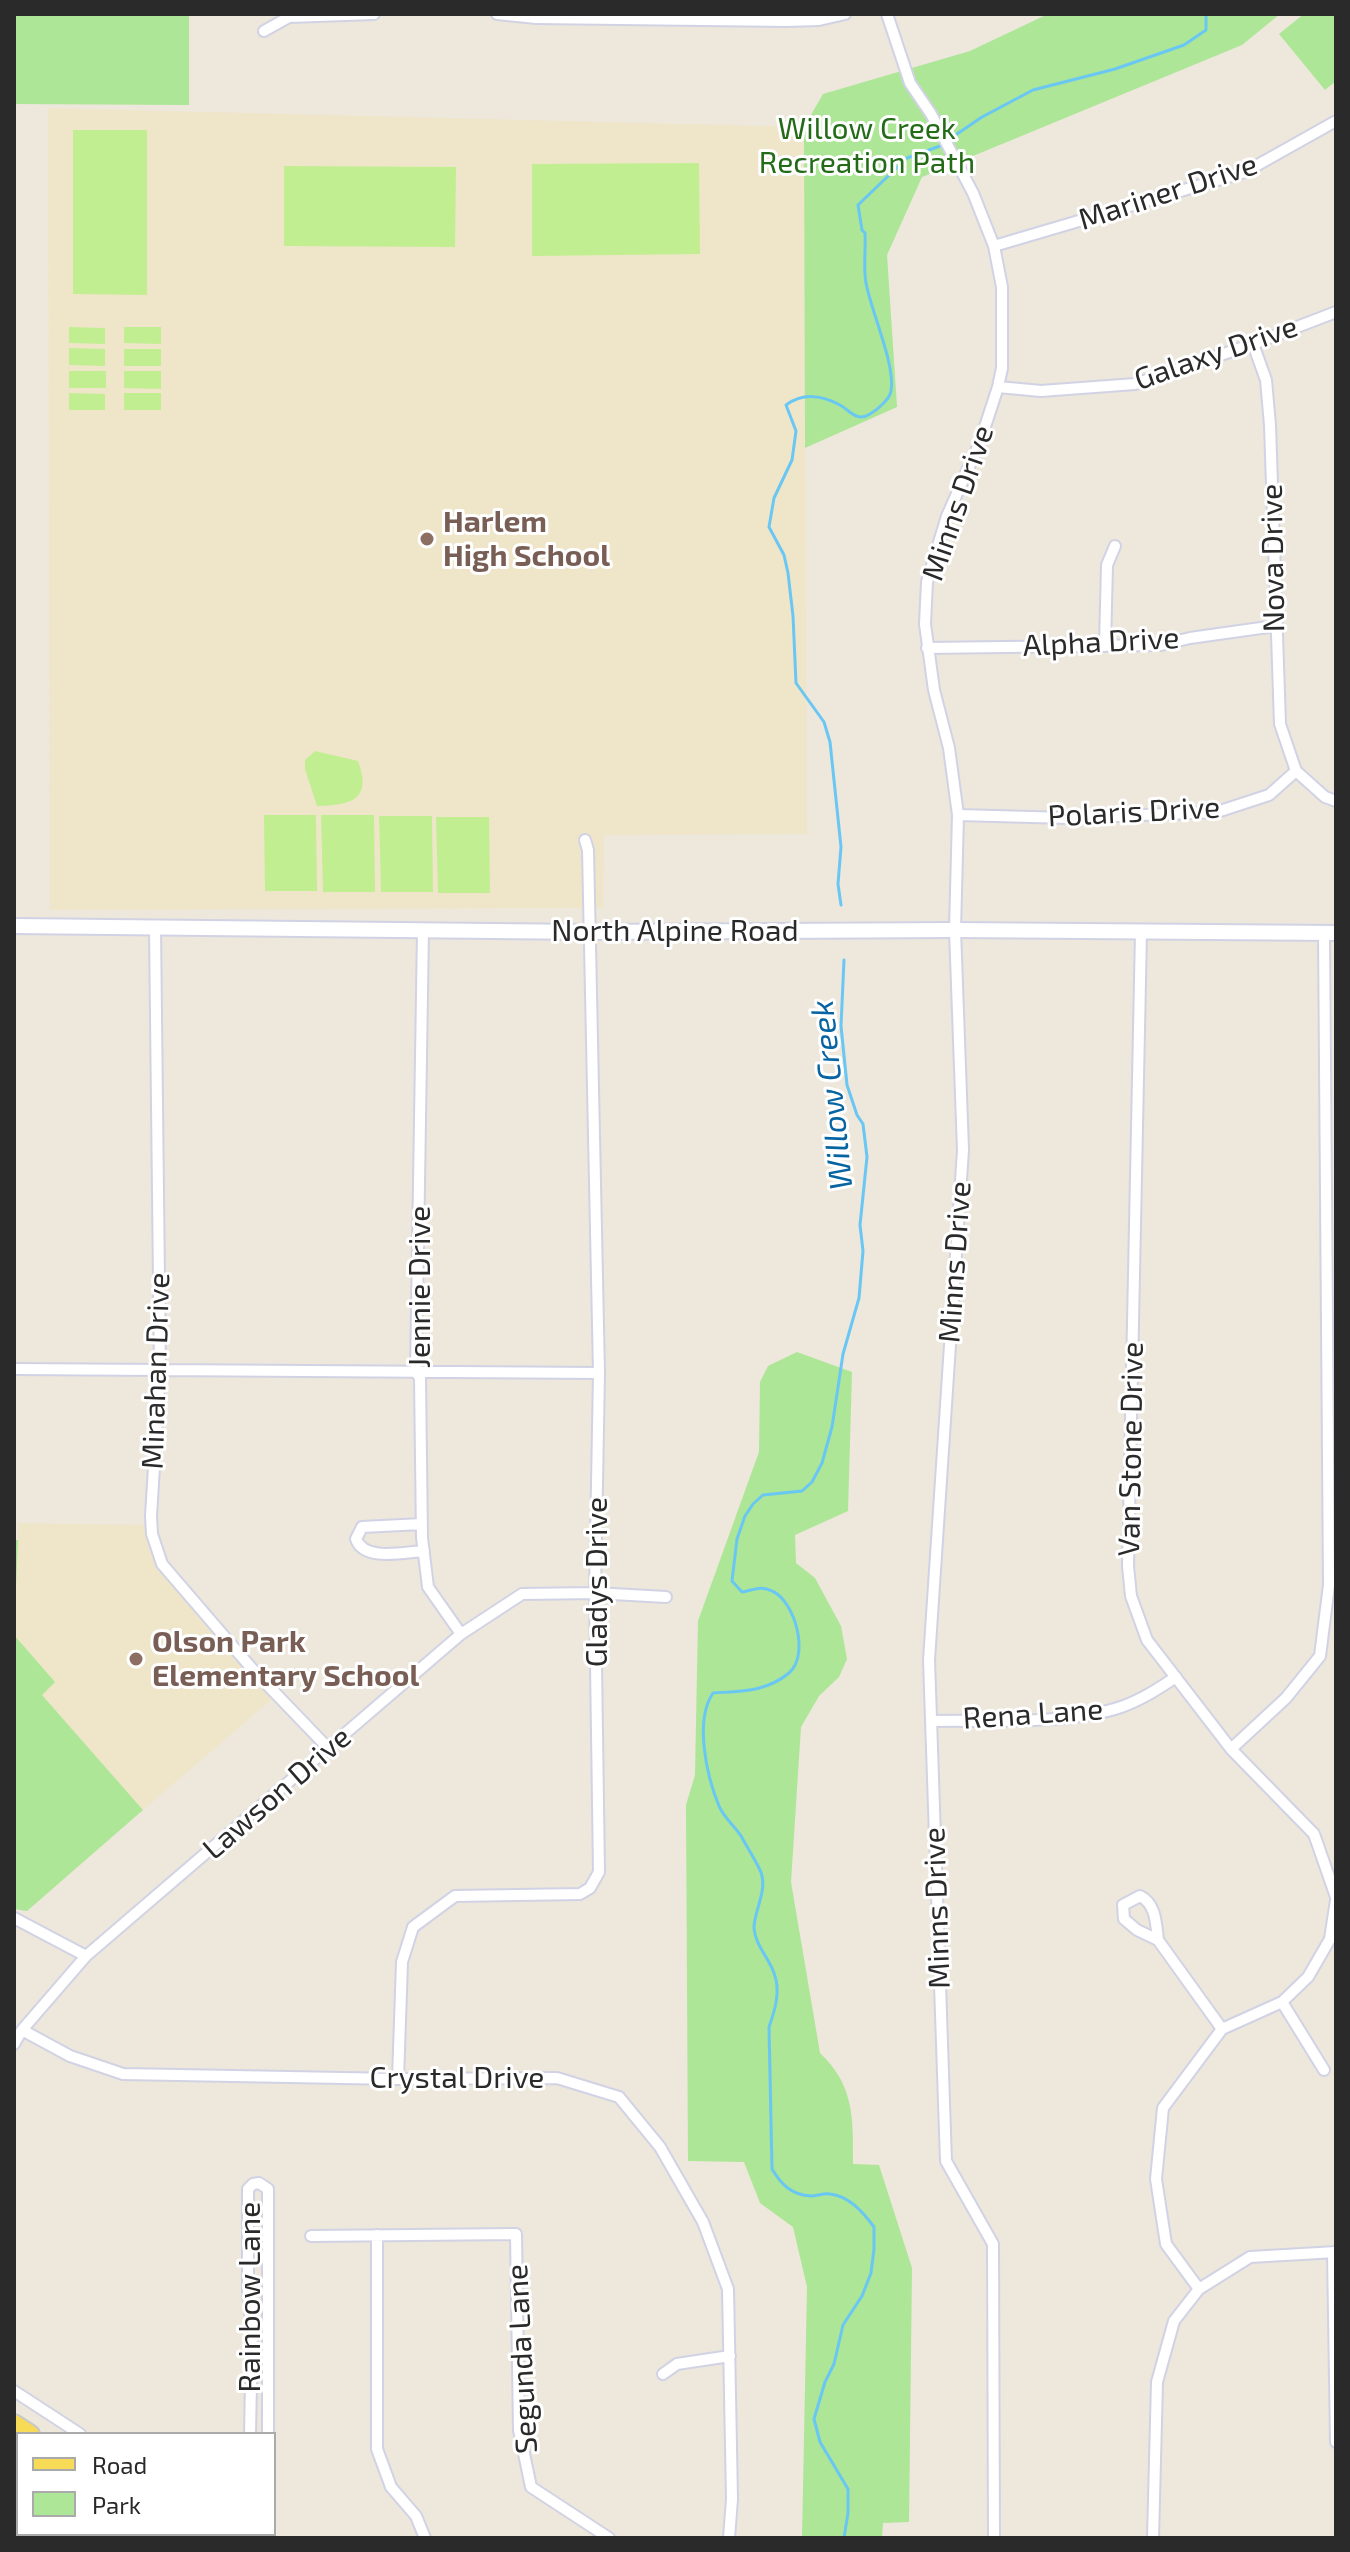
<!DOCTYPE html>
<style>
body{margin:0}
#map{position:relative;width:1350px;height:2552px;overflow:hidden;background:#ede7dc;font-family:"Exo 2",sans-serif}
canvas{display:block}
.frame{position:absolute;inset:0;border:16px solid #2a2a2a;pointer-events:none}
.legend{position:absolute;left:16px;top:2432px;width:260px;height:104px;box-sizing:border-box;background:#fff;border:2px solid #aaa;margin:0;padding:10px 14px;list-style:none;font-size:24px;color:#2a2a2a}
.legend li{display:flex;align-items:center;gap:16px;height:40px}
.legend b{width:40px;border:2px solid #aaa}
</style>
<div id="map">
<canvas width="1350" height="2552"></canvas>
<div class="frame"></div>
<ul class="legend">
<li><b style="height:10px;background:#f7db57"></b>Road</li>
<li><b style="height:22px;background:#ace696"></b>Park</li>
</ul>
</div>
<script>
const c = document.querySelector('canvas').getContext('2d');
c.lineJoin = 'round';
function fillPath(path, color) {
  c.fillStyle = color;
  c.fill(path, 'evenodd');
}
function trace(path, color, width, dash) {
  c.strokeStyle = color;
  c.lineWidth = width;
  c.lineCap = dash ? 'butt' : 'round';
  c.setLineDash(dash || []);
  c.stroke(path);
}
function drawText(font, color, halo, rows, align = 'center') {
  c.font = font + ' "Exo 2",sans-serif';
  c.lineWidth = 6;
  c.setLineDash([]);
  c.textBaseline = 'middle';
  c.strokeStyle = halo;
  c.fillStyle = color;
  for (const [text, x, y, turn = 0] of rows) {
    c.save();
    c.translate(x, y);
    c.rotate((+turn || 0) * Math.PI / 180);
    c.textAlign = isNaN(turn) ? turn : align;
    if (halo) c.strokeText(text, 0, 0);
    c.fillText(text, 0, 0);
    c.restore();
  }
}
const education = new Path2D(`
 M48,108l756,19 3,707 -203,1 -1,73 -553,2z
 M18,1523l127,2 5,24 10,20 112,130 -129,111 -101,-115 -28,-60z`);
const green = new Path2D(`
 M14,14h175v91l-175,-1z
 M1048,14h232l-38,31 -320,132 -35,78 10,152 -92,41 -1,-321 19,-33 147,-43z
 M1304,14h32v67l-11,9 -46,-56z
 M797,1352l55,20 -4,139 -53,24 1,28 19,15 26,48 6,33 -8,18 -20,19 -18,31 -10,155 29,171c35,33 33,67 33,111l26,1 33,103 -3,254 -26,1 -1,15h-80l5,-251 -14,-60 -33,-24 -16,-41 -56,-1 -2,-356 9,-30 3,-154 61,-169 1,-70 8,-16z
 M14,1540h4l-4,95 41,47 -13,13 101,115 -116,101 -13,-2z`);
const pitch = new Path2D(`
 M73,130h74v165l-74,-1z
 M699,163l1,91 -168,2v-92z
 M284,166l172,1 -1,80 -171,-1z
 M69,327l36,1v16l-36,-1z
 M124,327h37v17l-37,-1z
 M69,348l36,1v17l-36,-1z
 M124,349h37v17h-37z
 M69,371h37v17h-37z
 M124,371h37v18l-37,-1z
 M69,393l36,1v16h-36z
 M124,393h37v17h-37z
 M315,751l43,10c14,39 -6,44 -41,45l-12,-37v-9z
 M264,815h52l1,76h-52z
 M321,815h53l1,77h-52z
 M379,816h53l1,76h-52z
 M436,817h53l1,76h-52z`);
const stream = new Path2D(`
 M954,136l28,-19 51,-27 82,-21 69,-24 22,-15v-16
 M841,905l-3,-21 3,-37 -11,-105 -6,-20 -28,-39 -3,-67 -5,-43 -4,-18 -15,-28 5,-29 18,-38 4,-29 -10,-26c16,-12 35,-10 52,-1 11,5 18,19 32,10 7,-4 20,-15 21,-23 5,-25 -20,-80 -25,-108 -3,-16 0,-33 -1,-50l-3,-3 -4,-25 49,-47 33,-12
 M844,960l-3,66 6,59 10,30 6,9 4,33 -7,68 3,26 -4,47 -16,56 -11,73 -10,36 -10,19 -10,9 -39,4 -10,9 -8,12 -8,23 -5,42 10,11c12,-2 19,-7 30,-1 23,10 38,64 17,82 -23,19 -47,18 -76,20 -19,28 -6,84 6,113 5,12 16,20 22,30 6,11 13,22 18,32 11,20 -5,41 -5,60 1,17 15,30 20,45 7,18 1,37 -5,54l3,142c9,15 19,26 39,27 6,0 12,-3 19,-2 19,2 33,18 44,33v22l-3,24 -9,23 -19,29 -9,39 -9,18 -11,37 6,23 28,47v24l-4,25`);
const minor = new Path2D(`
 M497,14l39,4 250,3 33,-1 26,-6
 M887,14l23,69 21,31 42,79 21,53 8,41v81l-4,19 -18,55 -33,74 -20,66 -2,42 9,66 15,58 9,67 -3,115 8,220 -34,510 17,501 47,83 1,294
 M264,31l25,-14 85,-3
 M994,246l251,-74 91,-51
 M1253,344l13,36 4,45 10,299 16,47 29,26 11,4
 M998,387l43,4 94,-7 118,-40 83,-32
 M1105,646l2,-81 8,-19
 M927,648l234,-3 29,-7 85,-12
 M958,815l110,3 149,-6 52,-17 27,-24
 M155,927l5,443 -9,146 1,18 10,30 92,107 75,78
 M423,930l-7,442 4,6 2,160 6,49 33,47
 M1141,932l-13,634 3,30 16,44 84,109 83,85 22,63
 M14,1369l585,4
 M422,1524l-60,3 -6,12c8,23 48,13 68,12
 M931,1721c57,-1 137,4 190,-14 20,-7 37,-18 55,-30
 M1231,1749l55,-51 34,-42 9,-71 -5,-652
 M14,1918l72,38
 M1158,1940c-2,-17 -2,-36 -18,-44l-17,9 1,14 13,11 21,10 64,89
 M1282,2002l42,68
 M22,2030l48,26 53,18 275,5 159,-1 62,19 41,50 43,75 25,67 4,210 -3,39
 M14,2044l8,-14 64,-74 375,-322 61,-40 73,-1 71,4
 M398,2079l4,-117 11,-35 42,-31 125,-2 10,-6 9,-16 -4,-279 4,-220 -11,-523 -3,-10
 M377,2235v214l14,38 25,29 9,22
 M311,2236l205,-2 3,196 12,57 78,51
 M1333,2252l3,190
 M1199,2289l-33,-45 -10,-65 7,-71 59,-79 60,-27 26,-25 22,-38 6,-39
 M663,2374l14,-10 53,-8
 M14,2391l66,43
 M250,2434l2,-102 -4,-41v-102l5,-5 6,-1 9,6v245
 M231,2534l6,4
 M250,2538l1,-4
 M1153,2538l4,-156 17,-61 25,-32 51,-32 86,-5`);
const tertiary = new Path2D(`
 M14,2505l4,3
 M59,2534l6,4`);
const secondary = new Path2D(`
 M14,926l574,6 367,-2 381,3`);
const primary = new Path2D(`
 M14,2423l17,11
 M14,2467l4,3
 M117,2534l6,4
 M183,2534l6,4`);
const markers = [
 [427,539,8,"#8d6e63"],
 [136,1659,8,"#8d6e63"]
];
const parkNames = [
 ["Willow Creek",867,129],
 ["Recreation Path",867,163]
];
const streetNames = [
 ["Mariner Drive",1168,192,-18],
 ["Galaxy Drive",1216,353,-19],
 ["Minns Drive",958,503,-71],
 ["Nova Drive",1273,558,-91],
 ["Alpha Drive",1101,642,-3],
 ["Polaris Drive",1134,812,-3],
 ["North Alpine Road",675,931],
 ["Minns Drive",955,1262,-86],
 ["Jennie Drive",420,1287,-90],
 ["Minahan Drive",156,1371,-88],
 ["Van Stone Drive",1131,1449,-89],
 ["Gladys Drive",597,1582,-90],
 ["Rena Lane",1033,1714,-4],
 ["Lawson Drive",277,1793,-41],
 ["Minns Drive",937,1908,-92],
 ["Crystal Drive",457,2078],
 ["Rainbow Lane",250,2297,-90],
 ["Segunda Lane",522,2359,-93]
];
const educationNames = [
 ["Harlem",443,522],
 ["High School",443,556],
 ["Olson Park",152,1642],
 ["Elementary School",152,1676]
];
const waterNames = [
 ["Willow Creek",832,1095,-96]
];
fillPath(education, '#efe6ca');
fillPath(green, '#ace696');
fillPath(pitch, '#c1ee91');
trace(stream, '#6ac7f4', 3);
trace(minor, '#d1d3e4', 14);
trace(tertiary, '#d1d3e4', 16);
trace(secondary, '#d1d3e4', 18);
trace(primary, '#c8c8c8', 20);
trace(minor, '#fff', 10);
trace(tertiary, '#fff', 12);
trace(secondary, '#fff', 14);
trace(primary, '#f7db57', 16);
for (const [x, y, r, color] of markers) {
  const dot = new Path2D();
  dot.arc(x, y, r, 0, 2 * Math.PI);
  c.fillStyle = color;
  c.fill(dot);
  trace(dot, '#fff', 3);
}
drawText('30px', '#236b17', '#fff', parkNames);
drawText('30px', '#2a2a2a', '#fff', streetNames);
drawText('bold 30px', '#785e54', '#fff', educationNames, 'left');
drawText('italic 32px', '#0764a2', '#fff', waterNames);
</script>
